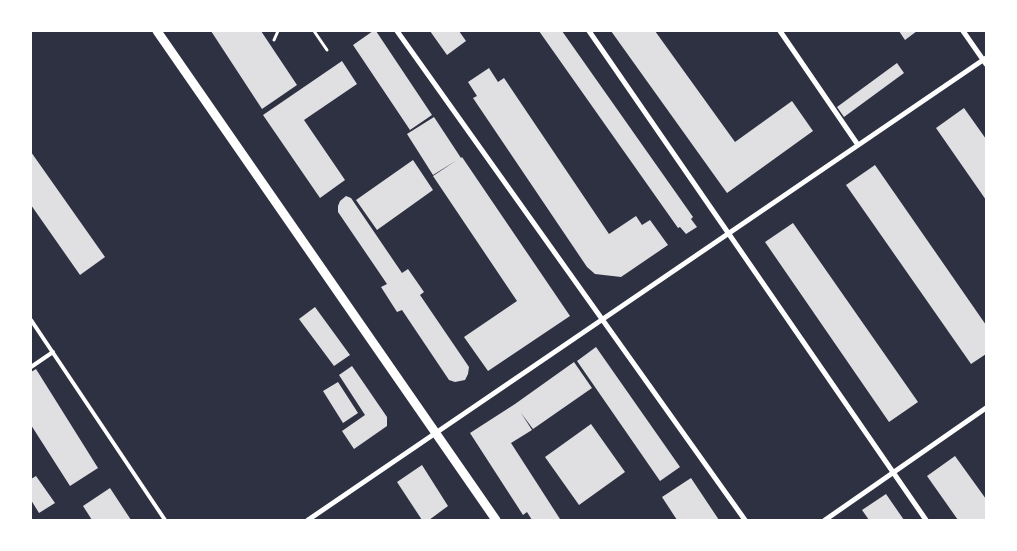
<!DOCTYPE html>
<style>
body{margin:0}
#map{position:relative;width:1017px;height:551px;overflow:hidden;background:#2d3142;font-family:"Golos Text",sans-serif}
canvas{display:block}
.frame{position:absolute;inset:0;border:32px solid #fff;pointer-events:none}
</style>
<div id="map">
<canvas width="1017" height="551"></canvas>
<div class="frame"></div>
</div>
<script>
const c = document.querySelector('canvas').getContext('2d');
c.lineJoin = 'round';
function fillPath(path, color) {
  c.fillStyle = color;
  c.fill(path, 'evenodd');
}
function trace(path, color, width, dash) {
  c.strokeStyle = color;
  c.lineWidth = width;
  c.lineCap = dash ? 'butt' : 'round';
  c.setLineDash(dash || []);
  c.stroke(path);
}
const building = new Path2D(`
 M211,31h50l36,54 -35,24z
 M373,31h3l56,84 -22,15 -57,-85z
 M430,31h29l7,10 -19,14z
 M539,31h23l131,186 -2,2 6,8 -11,7 -6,-7 -2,1z
 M611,31h44l80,111 57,-41 21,30 -86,62z
 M899,31h18l-12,9z
 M342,61l15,23 -53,36 41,60 -25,18 -57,-83z
 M897,63l7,10 -60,44 -7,-10z
 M489,68l9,14 6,-4 105,156 27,-18 6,9 8,-5 18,25 -47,32 -26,-3 -8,-7 -114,-169 4,-2 -9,-14z
 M964,108l22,31v61l-50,-72z
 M434,117l27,41 1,-1 108,159 -82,55 -24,-34 53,-36 -84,-125 24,-16 -24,15 -26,-41z
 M31,152l74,105 -25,18 -49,-70z
 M413,160l20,30 -56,40 -21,-30z
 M875,165l111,160v29l-15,10 -125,-179z
 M346,196l5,2 51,75 6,-4 16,23 -4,3 49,72 -1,7 -3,6 -10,2 -6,-2 -47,-70 -5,2 -16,-25 6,-3 -49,-72v-6l2,-5z
 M793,223l125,179 -29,20 -124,-180z
 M315,307l35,48 -16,11 -35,-47z
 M596,347l84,120 -20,14 -83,-120z
 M574,362l18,26 -59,41 -12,-16 11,17 -21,13 49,76 -1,1h-27l-5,-8 -4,3 -53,-82 45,-29z
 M352,366l35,51v9l-33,23 -12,-18 23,-16 -26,-40z
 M36,369l62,99 -28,18 -39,-61v-53z
 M338,382l20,31 -15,10 -20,-32z
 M591,424l34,48 -46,33 -34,-48z
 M955,456l31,43v21h-28l-31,-44z
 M422,465l26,41 -19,14h-7l-25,-38z
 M36,476l19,27 -16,10 -8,-13v-21z
 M691,478l28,42h-42l-15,-23z
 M110,488l21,32h-39l-9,-14z
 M886,494l18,26h-35l-7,-10z`);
const path = new Path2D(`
 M314,31l13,19
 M274,40l4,-9`);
const service = new Path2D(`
 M31,320l134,200
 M31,367l22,-15`);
const minor = new Path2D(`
 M397,31l348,489
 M589,31l337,489
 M780,31l78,114
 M963,31l23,33
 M308,520l678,-462
 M825,520l161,-112`);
const tertiary = new Path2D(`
 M157,31l339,489`);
fillPath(building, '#e0e0e3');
trace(path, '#fff', 3);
trace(service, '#fff', 4);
trace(minor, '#fff', 5);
trace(tertiary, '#fff', 9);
</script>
